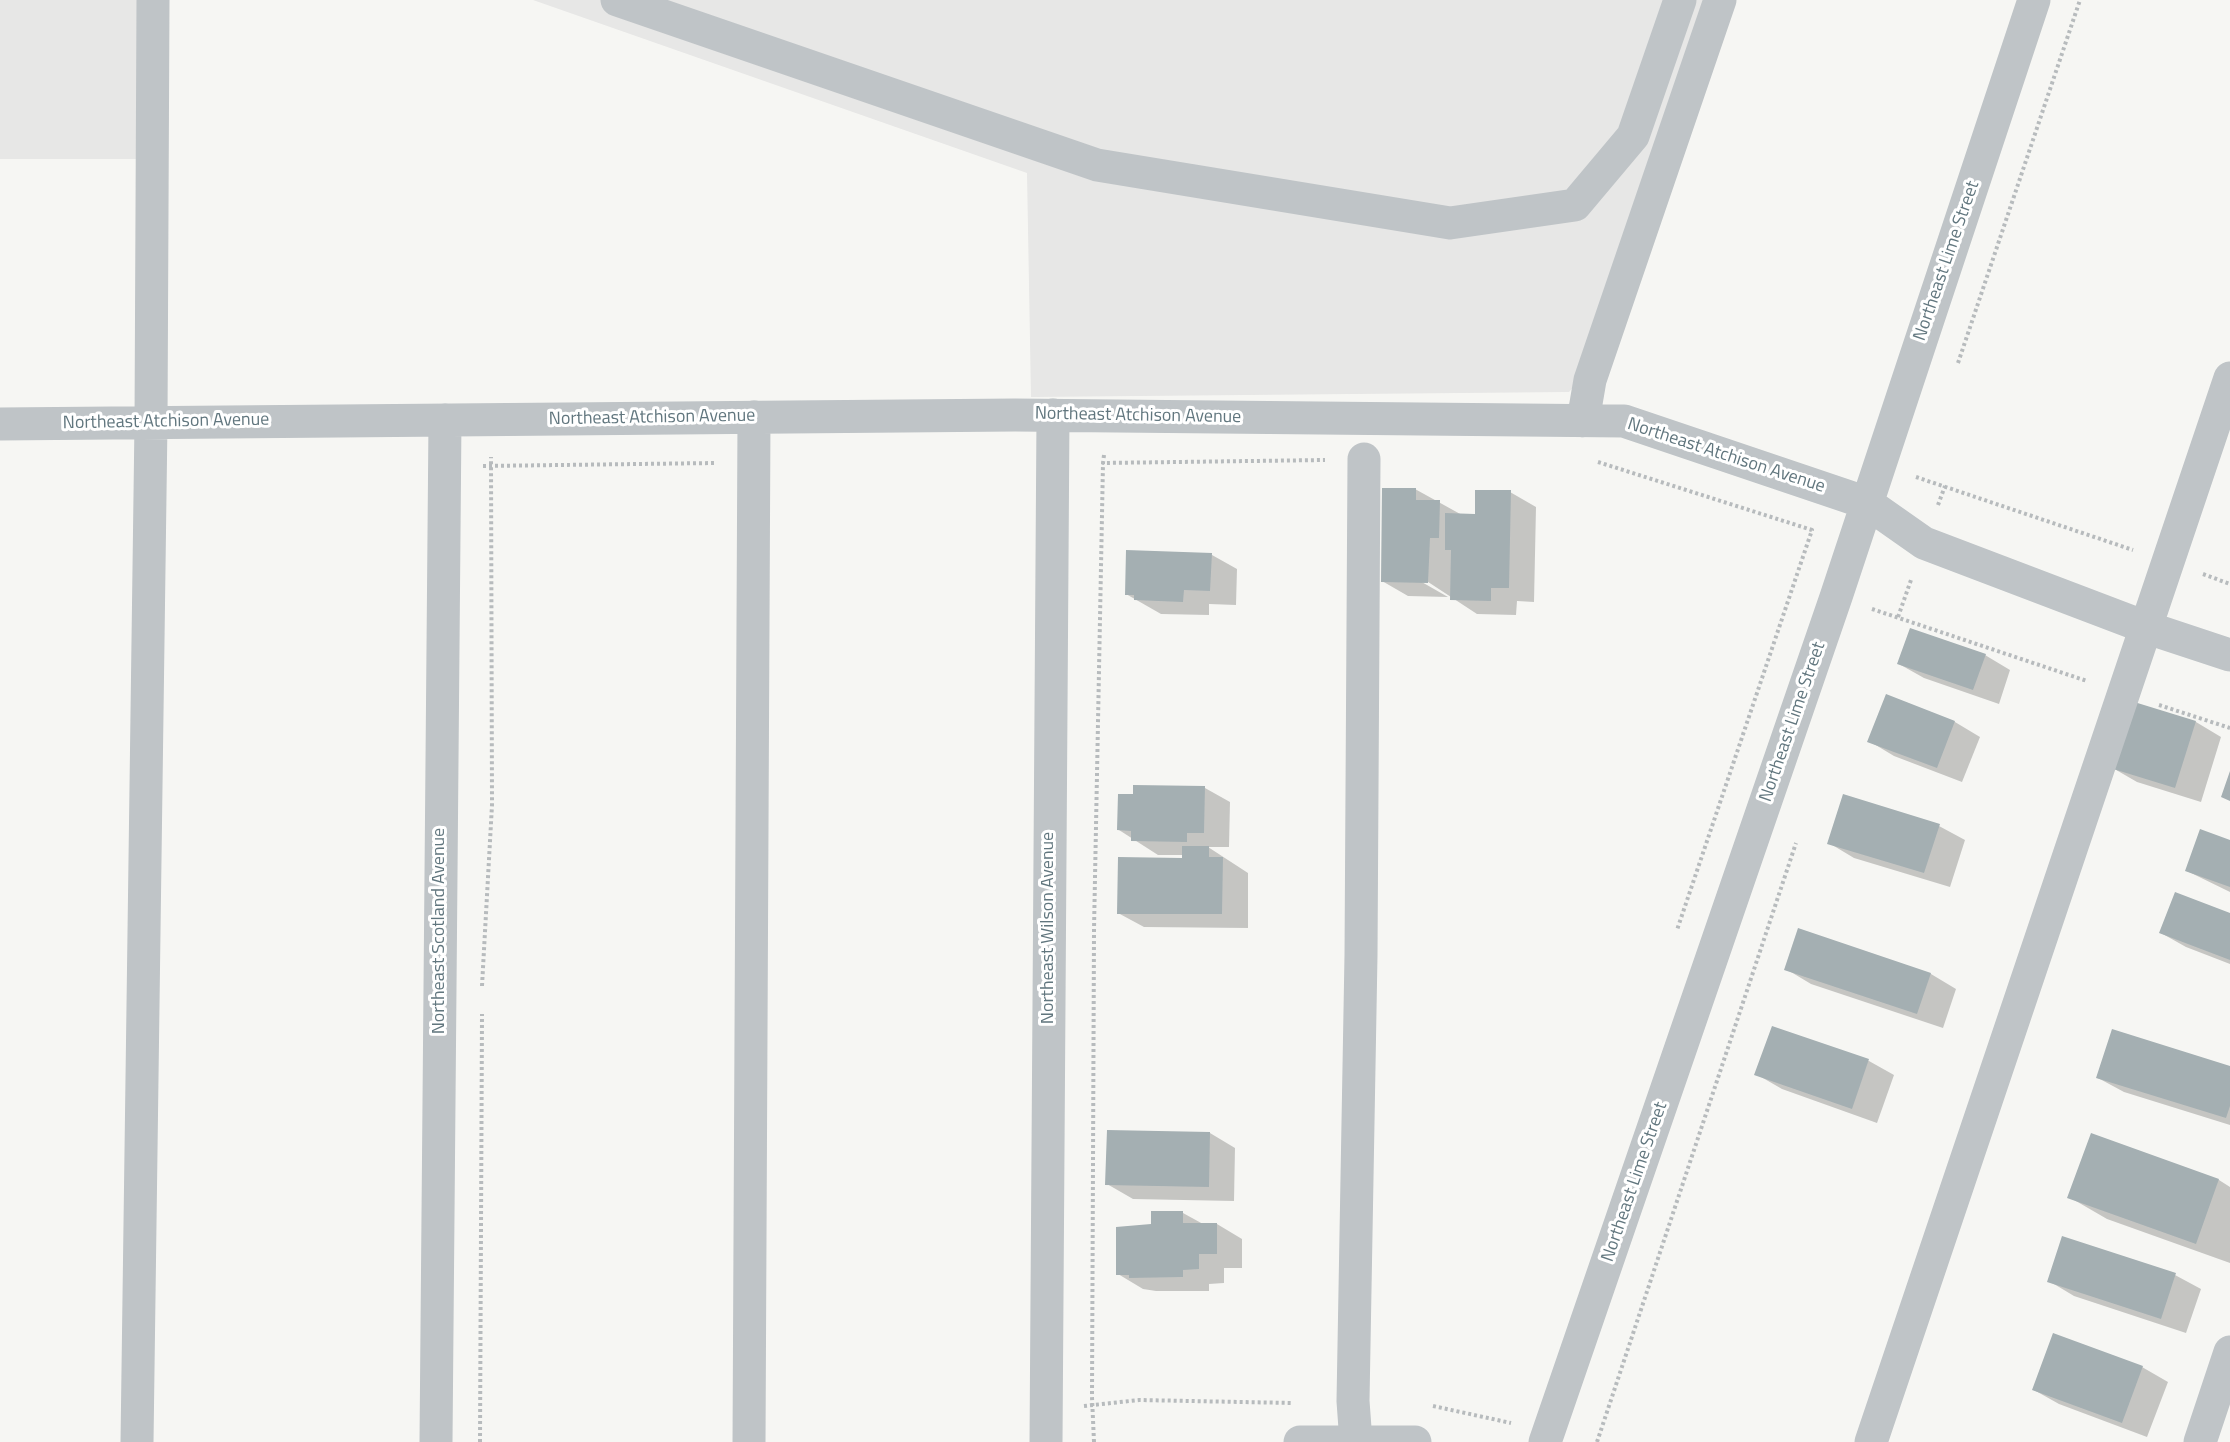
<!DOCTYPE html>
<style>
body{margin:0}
canvas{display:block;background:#f6f6f3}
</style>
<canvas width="2230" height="1442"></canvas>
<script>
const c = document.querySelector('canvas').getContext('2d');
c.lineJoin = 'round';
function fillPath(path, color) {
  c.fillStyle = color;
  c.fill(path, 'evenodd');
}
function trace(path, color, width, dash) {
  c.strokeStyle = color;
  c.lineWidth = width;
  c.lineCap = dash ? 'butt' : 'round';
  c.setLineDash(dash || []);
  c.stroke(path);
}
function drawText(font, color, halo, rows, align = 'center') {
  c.font = font + ' "Titillium Web",sans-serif';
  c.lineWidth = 6;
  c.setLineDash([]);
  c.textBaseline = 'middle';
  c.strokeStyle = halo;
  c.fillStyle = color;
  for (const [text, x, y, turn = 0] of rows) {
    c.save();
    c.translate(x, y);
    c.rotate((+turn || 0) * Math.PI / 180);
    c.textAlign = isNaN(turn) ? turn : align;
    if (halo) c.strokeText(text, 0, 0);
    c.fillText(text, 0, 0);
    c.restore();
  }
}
const built = new Path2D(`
 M0,0h157l-3,159h-154z
 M533,0h1178l-123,371 -19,21 -538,5 -4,-224z`);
const shadow = new Path2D(`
 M1415,489l47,26h14l34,-23 26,15 -2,95 -17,-1 -1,14 -39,-1 -55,-36 -2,3 28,16 -40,-1 -26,-15z
 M1212,555l25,14 -1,36 -27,-1v11l-48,-1 -35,-20z
 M1985,655l25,15 -11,34 -75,-26 -25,-14z
 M1887,696l68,26 25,15 -18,45 -68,-26 -25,-15z
 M2131,703l65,19 25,15 -20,65 -64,-20 -26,-15z
 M1205,788l25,14 -1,45h-21l40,26v55l-104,-1 -26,-14 65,-54v-4h-25l-39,-25z
 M1939,826l26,14 -15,47 -96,-29 -25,-15z
 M2230,842v50l-43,-21z
 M2230,915v49l-44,-17 -25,-14z
 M1786,969l145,5 25,15 -13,39 -132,-44z
 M1773,1027l96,34 25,14 -17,48 -95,-34 -26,-15z
 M2230,1068v57l-106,-33 -26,-14z
 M1210,1133l25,15 -1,53 -101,-2 -26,-15z
 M2092,1135l127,45 11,7v76l-123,-44 -38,-22z
 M1153,1213h30l20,11h14l25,15v29h-18v15l-15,1v7h-53l-13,-2 -25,-15 35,-49z
 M2063,1238l112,37 26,14 -15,44 -112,-37 -25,-15z
 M2142,1367l26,15 -21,55 -88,-33 -25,-14z`);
const building = new Path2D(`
 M1382,488h34v12h24l-1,38h-9l-2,45 -47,-1z
 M1475,490h36l-2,98h-18v13l-41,-1 1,-50h-6v-37l30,1z
 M1126,550l86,3 -2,38 -26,-1 -1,12 -49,-2v-5h-9z
 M1910,628l76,26 -13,36 -76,-26z
 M1886,694l69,27 -18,47 -70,-26z
 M2131,701l65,20 -21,67 -65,-20z
 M2230,771v30l-9,-4z
 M1133,785l72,1 -1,47h-17v9l-56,-1v-10l-14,-1 1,-36h15z
 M1843,794l97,30 -16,49 -97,-29z
 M2200,829l30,11v47l-45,-16z
 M1182,846h27v11h14l-1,57h-105l1,-57 64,1z
 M2175,892l55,21v47l-71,-27z
 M1798,928l133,45 -14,41 -133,-44z
 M1772,1026l97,33 -17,50 -98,-34z
 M2112,1029l118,37v40l-4,12 -130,-40z
 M1107,1130l103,2 -1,55 -104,-2z
 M2091,1133l128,46 -23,65 -129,-46z
 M1151,1211h32v12h34v31h-18v15l-16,1v7l-54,1v-3h-13v-48l35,-3z
 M2062,1236l114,37 -15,46 -114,-37z
 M2053,1333l90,33 -21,57 -90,-33z`);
const path = new Path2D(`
 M1958,363l122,-363
 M1104,455l-1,8 222,-3
 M1598,462l214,68 -135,400
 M483,466l232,-3
 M1916,477l217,73
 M1938,505l7,-19
 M2203,574l27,10
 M1872,609l215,72
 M1898,617l13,-37
 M2159,705l71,23
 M482,986l10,-181 -1,-348
 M1084,1406l55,-6 153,3
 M1433,1406l78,17
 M480,1442l2,-428
 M1094,1442l-2,-45 2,-467 9,-467
 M1597,1442l199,-599`);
const minor = new Path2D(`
 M617,0l480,165 353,58 125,-18 58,-69 47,-136
 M1583,421l7,-41 130,-380
 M0,424l1015,-9 609,6 243,82 57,40 221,84 85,28
 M137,1442l14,-1020 2,-422
 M436,1442l9,-1022
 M749,1442l5,-1025
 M1046,1442l7,-1027
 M1300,1442h115
 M1356,1442l-3,-41 8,-446 3,-496
 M1545,1442l291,-845 198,-597
 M1871,1442l359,-1064
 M2200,1442l30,-90`);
const streetNames = [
 ["Northeast Lime Street",1947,261,-71],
 ["Northeast Atchison Avenue",1138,416,1],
 ["Northeast Atchison Avenue",652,418,-1],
 ["Northeast Atchison Avenue",166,422,-1],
 ["Northeast Atchison Avenue",1726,456,18],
 ["Northeast Lime Street",1793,722,-71],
 ["Northeast Wilson Avenue",1049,928,-90],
 ["Northeast Scotland Avenue",440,931,-90],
 ["Northeast Lime Street",1635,1182,-71]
];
fillPath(built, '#e7e7e6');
fillPath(shadow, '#0003');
fillPath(building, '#a4afb2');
trace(path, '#b7bbbd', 4, [3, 3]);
trace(minor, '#bfc4c7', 33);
drawText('18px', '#61767e', '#fff', streetNames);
</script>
